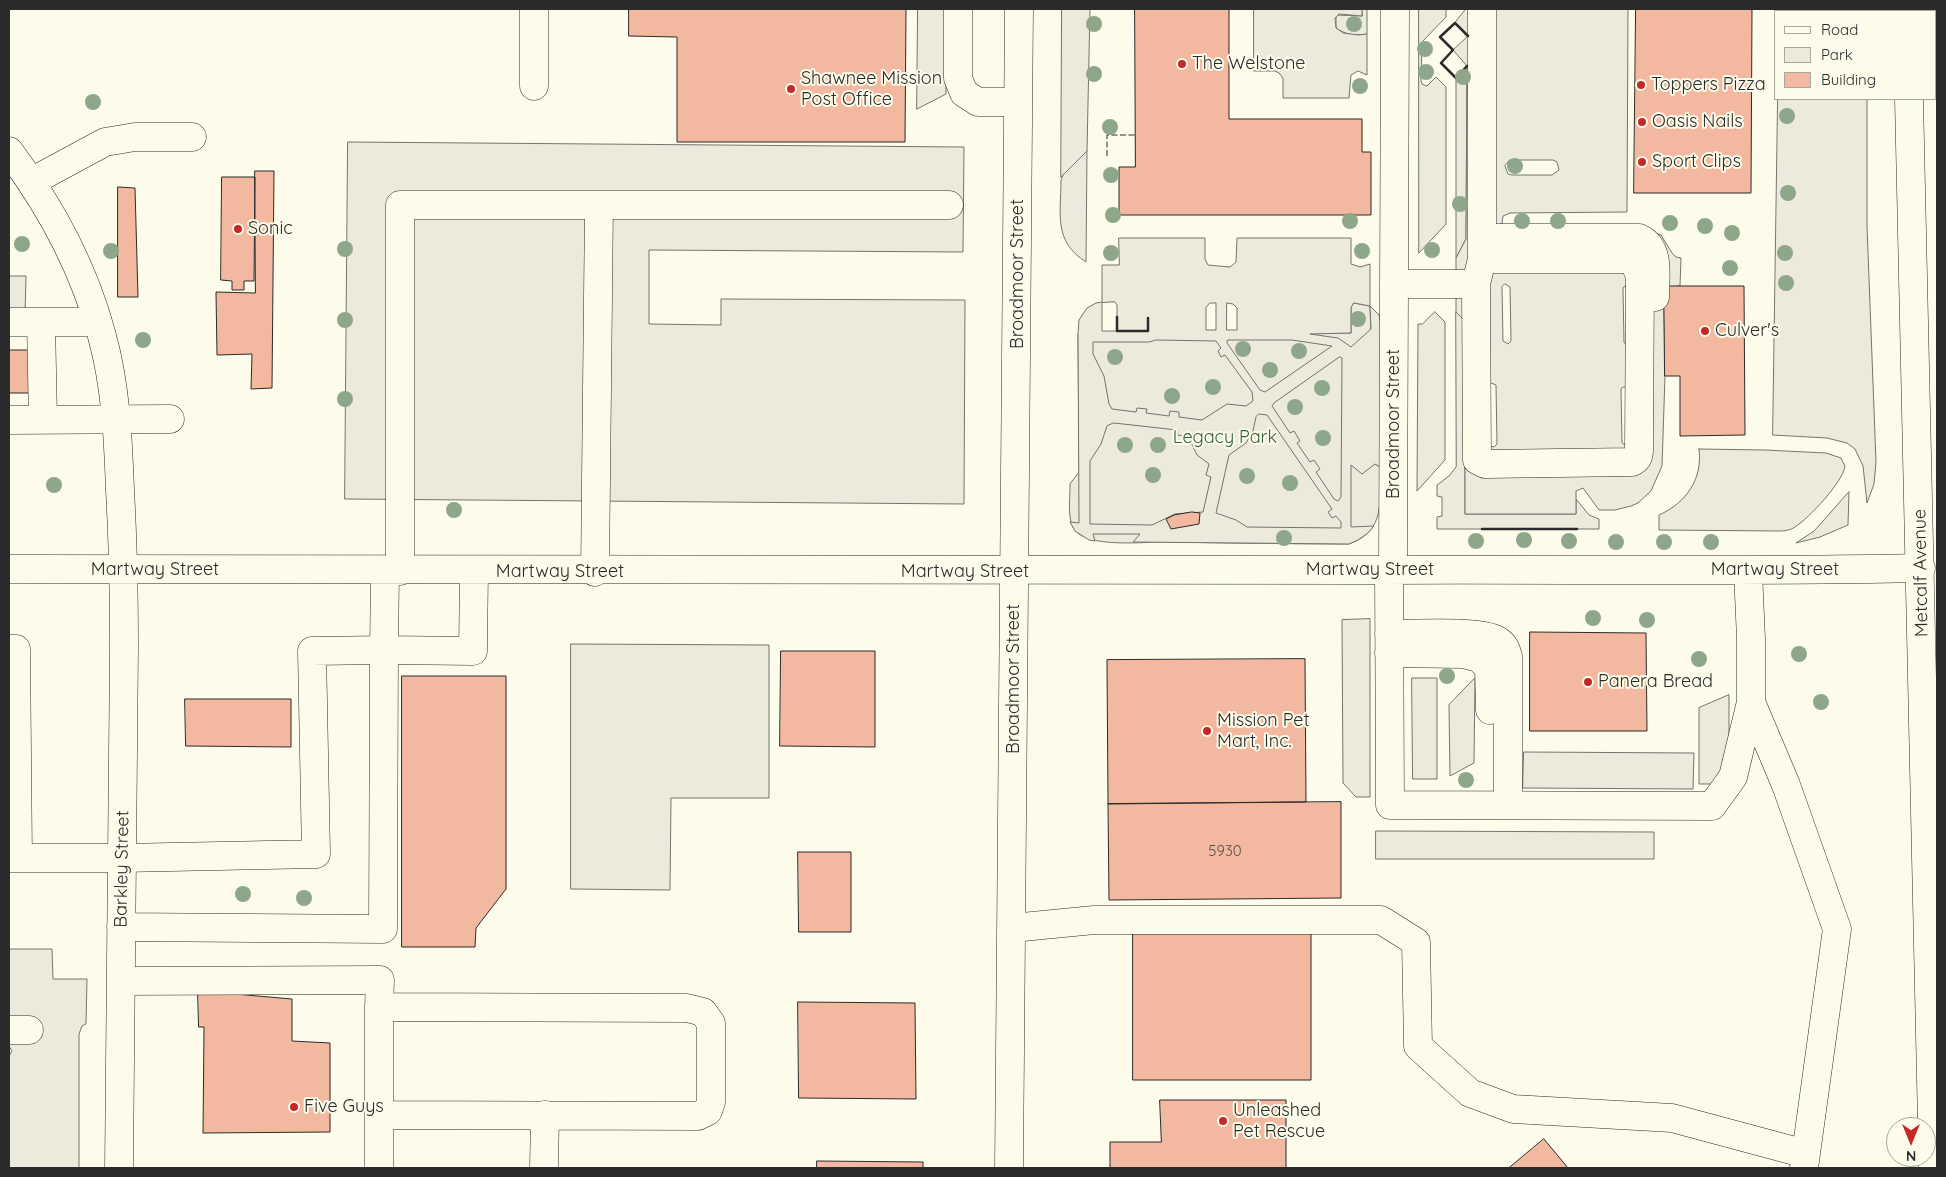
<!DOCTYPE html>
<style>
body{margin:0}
#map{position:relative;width:1946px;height:1177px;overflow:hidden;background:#fdfbea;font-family:Quicksand,sans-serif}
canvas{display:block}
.frame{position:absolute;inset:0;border:10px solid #2b2b2b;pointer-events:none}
.legend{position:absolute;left:1774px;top:10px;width:162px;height:90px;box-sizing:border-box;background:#fdfbea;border:1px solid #a9a89e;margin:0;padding:6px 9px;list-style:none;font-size:15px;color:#2b2b2b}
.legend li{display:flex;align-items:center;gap:10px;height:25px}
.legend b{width:25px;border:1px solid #a9a89e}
.north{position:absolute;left:1886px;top:1117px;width:50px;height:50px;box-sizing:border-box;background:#fdfbea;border:1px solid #a9a89e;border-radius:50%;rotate:180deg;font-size:14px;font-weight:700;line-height:20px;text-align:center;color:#2b2b2b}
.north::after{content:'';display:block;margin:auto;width:18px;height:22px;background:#c62828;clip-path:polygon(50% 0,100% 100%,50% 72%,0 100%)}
</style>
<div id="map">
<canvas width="1946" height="1177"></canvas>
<div class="frame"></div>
<ul class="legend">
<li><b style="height:6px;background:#fdfbea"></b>Road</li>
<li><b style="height:14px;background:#ecebdb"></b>Park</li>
<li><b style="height:14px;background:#f2b8a0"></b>Building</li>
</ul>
<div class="north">N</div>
</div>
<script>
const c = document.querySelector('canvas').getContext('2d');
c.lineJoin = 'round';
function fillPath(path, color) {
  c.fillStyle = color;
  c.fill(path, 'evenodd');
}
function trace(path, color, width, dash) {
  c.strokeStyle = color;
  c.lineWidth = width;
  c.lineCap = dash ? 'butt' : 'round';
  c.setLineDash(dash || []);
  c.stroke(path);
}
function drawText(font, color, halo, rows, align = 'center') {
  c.font = font + ' Quicksand,sans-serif';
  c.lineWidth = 4;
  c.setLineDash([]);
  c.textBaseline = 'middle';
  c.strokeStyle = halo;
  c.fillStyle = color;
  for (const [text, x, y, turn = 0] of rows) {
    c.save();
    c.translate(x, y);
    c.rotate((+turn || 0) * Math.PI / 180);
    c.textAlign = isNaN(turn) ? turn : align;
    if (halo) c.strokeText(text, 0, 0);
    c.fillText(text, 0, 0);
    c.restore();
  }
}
const green = new Path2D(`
 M1362,9h5v25c-11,2 -21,1 -31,-6v-13l26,1z
 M1778,9h88v2h-88z
 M1467,66l-1,173 -10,19v-180z
 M1778,99h89v127l9,236 -2,22 -7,19 -4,-37 -8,-17 -8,-6 -20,-5 -54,-3z
 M1087,151l-1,111c-33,-21 -25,-48 -25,-82l2,-5z
 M1354,303l16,3 5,158 5,3c-1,34 7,63 -31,77 -62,0 -123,-1 -184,-2 -23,0 -67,5 -86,-8 -13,-9 -9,-32 -9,-46v-4l9,-12 -1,-138 273,-1v-25z
 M1456,312l7,7 2,7v188h111v-15l13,16 10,4v10h-162v-12l5,-1v-19l-5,-1v-11l12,-9 7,-9z
 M1699,449l66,1 61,3 15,5 4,8c-2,16 -36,52 -50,61 -4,3 -10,4 -15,4l-121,-1v-15c27,-12 44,-36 40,-66z
 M1849,492l-1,33 -28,12 -24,6 18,-12z`);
const parking = new Path2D(`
 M918,9h28v85l-29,15z
 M1062,9h28l-3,142 -26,26z
 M1254,9h108v7l-23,-2 -4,4 1,10 7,5 15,2 9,-1v41l-9,-4 -7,4 -2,23h-66v-20l-4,-5 -4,-2h-21z
 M1419,9h27v8l-24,25 -1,39 1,3 5,2 9,-9 10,10v137l-27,29z
 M1466,9h162l-1,203 -117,1 -7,3 -1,7 1,3 144,4 14,5 11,18 4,4 5,1 -1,28 -16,1 1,89 -3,90 -11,25 -13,12 -7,3 -16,4h-16l-16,-22 -7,3v23h-111v-188l-2,-7 -7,-7v-54l10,-19 1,-173 -14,-16 15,-14 -13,-13zM1510,160h43l4,2 2,8 -7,5h-40l-4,-1 -3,-8zM1505,284l5,3 1,54 -3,3 -5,-3 -1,-54zM1628,285l-2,60 -2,-3 -1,-54zM1491,383l5,2 1,59 -3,3 -4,-1 -1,-62zM1624,387h3v59l-5,-3 -1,-54z
 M348,142l616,5 -1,105 -314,-2v74l72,1v-26l244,1 -1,204 -619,-5z
 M1119,238h86v21l3,6 22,2 6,-5 1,-24h114v26l9,3 10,-3v42l9,9 2,9 -1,143 -5,-3 -13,10 -11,-9v62l23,-1 -6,7 -10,7 -9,4 -216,-2 7,-8h-47l2,7 -6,-1 -14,-9 -5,-9 9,1 -1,-189 1,-14 8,-12 9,-5 6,-1v-37h17zM1115,302l2,3v26h-15v-28zM1210,303h6v27h-10v-22zM1227,303l6,1 4,4v22h-10zM1354,303l16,3 1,23 -20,18 -13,-9 -28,-4 41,-1v-25zM1156,340l60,1 5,7 -3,3 3,6 4,-2 27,37 1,9 -7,5 -19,-2 -25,16 -23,-3v-5l-9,-1 -1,5 -23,-3 1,-4 -10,-1 -1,4 -24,-3 -3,-5 -5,-28 -11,-22v-12h56zM1228,340h64l40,6 -67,46 -5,-2 -33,-47zM1340,357l2,1 -1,139 -3,4 -4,-2 -18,-27 4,-3 -6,-9 -4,2 -13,-19 3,-2 -6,-10 -4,2 -18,-27 2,-3zM1259,414l8,1 65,94 -4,3 4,6 4,-2 5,6v6l-94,-1 -11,-7 -20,-7 13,-58 17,-12 7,-12 3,-14zM1114,423l63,7v5l11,1 9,19 12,9 -3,11 5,2 -8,35 -28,2 -23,11 -62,-1v-63l11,-17 6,-18z
 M9,276h17l-1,39h-16z
 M1435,312l10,10v138l-28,31 1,-167h4z
 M1370,619v178h-14l-13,-14 -1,-163z
 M571,644l198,1v153h-98l-1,92 -99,-1z
 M1412,678h25v101h-24z
 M1475,678l-1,85 -24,13 -1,-71z
 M1729,695v89h-30v-76z
 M1524,752l170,1 -1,36 -170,-1z
 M1376,831l278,1v27h-278z
 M9,949h43l1,30h34l-1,45 -4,2 -3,8v134h-70v-112l3,-5 -3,-5z`);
const building = new Path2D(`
 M629,9h277l-1,133h-228v-105l-48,-1z
 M1135,9h94v110h133v33h9v63h-252v-48h16z
 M1636,9h116l-1,184h-117z
 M255,171h19l-2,217 -21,1 1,-35 -35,1 -1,-63 39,1z
 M222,177h33l-1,104h-10v9h-12v-9l-11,-1z
 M118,187l17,1 3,109h-20z
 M1664,286h80l1,149 -65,1v-60h-15z
 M9,350h32v43h-32z
 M1192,512l8,1 -1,11 -28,5 -5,-10 8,-4z
 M1530,632l116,1 1,98h-117z
 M781,651h94v96l-95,-1z
 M1305,659l1,143 -198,2 -1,-144z
 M402,676h104v213l-30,39 -1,19h-73z
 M185,699h106v48l-105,-1z
 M1341,802v96l-232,2 -1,-96z
 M798,852h53v80h-52z
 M1133,928h178v152h-178z
 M198,994h37l57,5v42l38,2v89l-127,1 1,-106h-5z
 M798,1002l117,1 1,96 -117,-1z
 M1160,1100h126v68h-176v-26h51z
 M1544,1139l24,29h-59z
 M817,1161l106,1v6h-106z`);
const minor = new Path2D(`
 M958,9v69l6,15 14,9h40
 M1482,9v250h146l7,5 5,12 -1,174c0,6 -2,10 -7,12l-147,2 -8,-4 -1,-176 6,-25
 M534,86v-77
 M9,151c42,56 75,117 93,185 14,51 16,102 18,154 3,53 4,106 4,159l-5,519
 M31,182l74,-40 30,-5h57
 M599,205h350
 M1482,238h157c22,10 16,38 16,59
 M1394,284h82
 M9,322h88
 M41,322l2,98
 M9,420l161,-1
 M9,569c454,4 909,3 1364,1 183,-1 365,2 548,-2
 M1389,569l1,236 322,1 21,-29 18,-75
 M1393,569l2,-560
 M400,571v-366h199l-4,367
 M1748,571l3,68v63l35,83 51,144 -33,239
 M385,572l-1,78 89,1 1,-80
 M1389,634c24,0 91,-4 108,6 7,4 9,9 11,16v149
 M9,649h7l2,209
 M1389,653l74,1 16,4 10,10 1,42
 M9,858h113l194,-4 -4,-203 72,-1 -1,279 -262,-2
 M1012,928l82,-8h287l35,22 2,104 52,47 43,16 159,9 134,36
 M121,981l259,-1 -1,27
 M9,1030h20
 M379,1115l319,1 10,-5 3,-9v-79l-8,-11 -16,-4 -308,-1v161
 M544,1168l1,-53
 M1009,1168l10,-1159`);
const highway = new Path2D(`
 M1906,9v2
 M1909,99l24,1069`);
const fence = new Path2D(`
 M1107,156v-21h28`);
const wall = new Path2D(`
 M1467,66l-11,12 -15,-15 12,-13 -13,-13 15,-14 13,13
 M1117,317v14h31v-13
 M1482,529h95`);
const trees = [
 [1094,24],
 [1354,24],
 [1425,49],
 [1426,72],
 [1094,74],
 [1463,77],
 [1360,86],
 [93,102],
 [1787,116],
 [1110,127],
 [1515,166],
 [1111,175],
 [1788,193],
 [1460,204],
 [1113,215],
 [1350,221],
 [1522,221],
 [1558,221],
 [1670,223],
 [1705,226],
 [1732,233],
 [22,244],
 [345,249],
 [1432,250],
 [111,251],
 [1362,251],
 [1111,253],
 [1785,253],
 [1730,268],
 [1786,283],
 [1358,319],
 [345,320],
 [143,340],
 [1243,349],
 [1299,351],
 [1115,357],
 [1270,370],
 [1213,387],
 [1322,388],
 [1172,396],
 [345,399],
 [1295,407],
 [1323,438],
 [1125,445],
 [1158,445],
 [1153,475],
 [1247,476],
 [1290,483],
 [54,485],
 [454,510],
 [1284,538],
 [1524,540],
 [1476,541],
 [1569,541],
 [1616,542],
 [1664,542],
 [1711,542],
 [1593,618],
 [1647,620],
 [1799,654],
 [1699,659],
 [1447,676],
 [1821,702],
 [1466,780],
 [243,894],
 [304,898]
];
const markers = [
 [1182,64,5,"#c62828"],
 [1641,85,5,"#c62828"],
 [791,89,5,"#c62828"],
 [1642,122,5,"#c62828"],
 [1642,162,5,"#c62828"],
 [238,229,5,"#c62828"],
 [1705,331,5,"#c62828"],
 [1588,682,5,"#c62828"],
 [1207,731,5,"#c62828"],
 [294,1107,5,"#c62828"],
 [1223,1121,5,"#c62828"]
];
const numberNames = [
 ["5930",1225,851]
];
const poiNames = [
 ["The Welstone",1192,64],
 ["Shawnee Mission",801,79],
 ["Post Office",801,100],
 ["Toppers Pizza",1651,85],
 ["Oasis Nails",1652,122],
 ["Sport Clips",1652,162],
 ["Sonic",248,229],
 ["Culver's",1715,331],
 ["Panera Bread",1598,682],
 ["Mission Pet",1217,721],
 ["Mart, Inc.",1217,742],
 ["Five Guys",304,1107],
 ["Unleashed",1233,1111],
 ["Pet Rescue",1233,1132]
];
const streetNames = [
 ["Broadmoor Street",1018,274,-90],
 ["Broadmoor Street",1394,424,-90],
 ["Martway Street",155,570],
 ["Martway Street",1370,570],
 ["Martway Street",1775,570],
 ["Martway Street",560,572],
 ["Martway Street",965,572],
 ["Metcalf Avenue",1921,573,-91],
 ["Broadmoor Street",1014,679,-90],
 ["Barkley Street",122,869,-89]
];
const parkNames = [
 ["Legacy Park",1225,438]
];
fillPath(green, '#ecebdb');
trace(green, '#74746e', 1);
fillPath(parking, '#eceadb');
trace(parking, '#74746e', 1);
fillPath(building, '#f2b8a0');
trace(building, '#2b2b2b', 1);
trace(minor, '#2b2b2b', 29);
trace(highway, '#2b2b2b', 29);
trace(minor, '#fdfbea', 28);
trace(highway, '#fdfbea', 28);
trace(fence, '#2b2b2b', 1, [6, 2.5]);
trace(wall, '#2b2b2b', 2.5);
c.fillStyle = '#8ea78a';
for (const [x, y] of trees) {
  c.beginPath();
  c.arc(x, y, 8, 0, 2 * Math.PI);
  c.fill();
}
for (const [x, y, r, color] of markers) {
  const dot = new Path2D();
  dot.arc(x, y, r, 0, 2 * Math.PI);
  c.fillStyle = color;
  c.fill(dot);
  trace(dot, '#fdfbea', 2);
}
drawText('15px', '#5d4e48', null, numberNames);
drawText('18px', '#2b2b2b', '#fdfbea', poiNames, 'left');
drawText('18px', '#2b2b2b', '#fdfbea', streetNames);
drawText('18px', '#34623c', '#fdfbea', parkNames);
</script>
